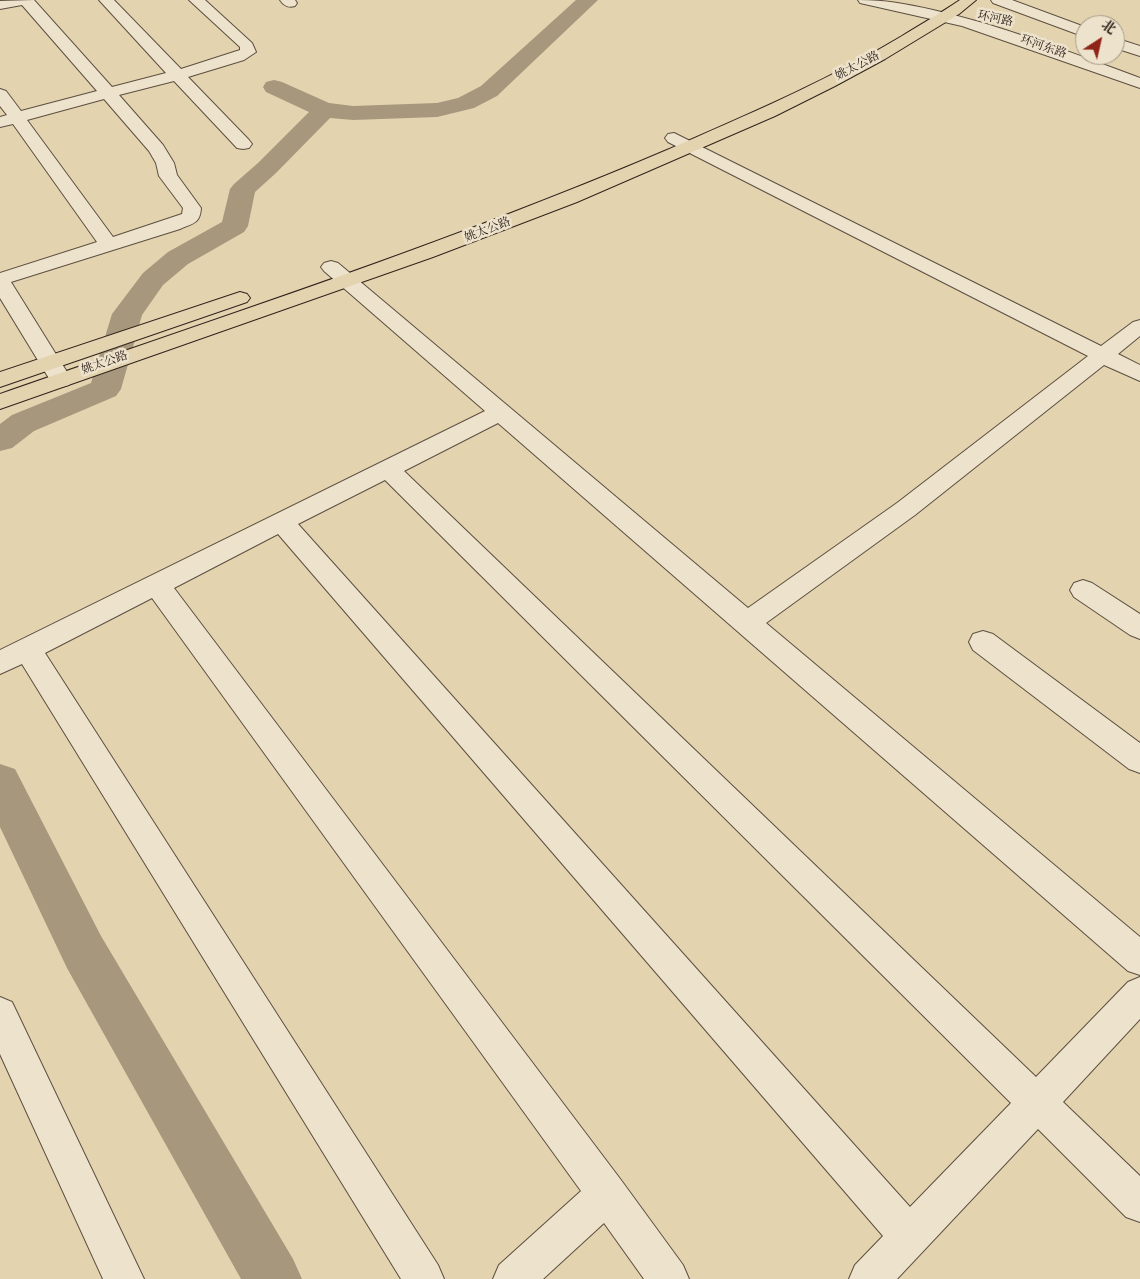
<!DOCTYPE html>
<meta charset="utf-8">
<style>
body{margin:0}
#map{position:relative;width:1140px;height:1279px;overflow:hidden;background:#e3d3af;font-family:"Sorts Mill Goudy","Noto Serif SC",serif}
canvas{display:block}
.north{position:absolute;left:1075px;top:15px;width:50px;height:50px;box-sizing:border-box;background:#ede2cb;border:1px solid #a19685;border-radius:50%;rotate:35deg;font-size:14px;font-weight:700;line-height:20px;text-align:center;color:#2f231c}
.north::after{content:'';display:block;margin:auto;width:18px;height:22px;background:#8f2418;clip-path:polygon(50% 0,100% 100%,50% 72%,0 100%)}
</style>
<div id="map">
<canvas width="1140" height="1279"></canvas>
<div class="north">北</div>
</div>
<script>
const c = document.querySelector('canvas').getContext('2d');
c.lineJoin = 'round';
function fillPath(path, color) {
  c.fillStyle = color;
  c.fill(path, 'evenodd');
}
function trace(path, color, width, dash) {
  c.strokeStyle = color;
  c.lineWidth = width;
  c.lineCap = dash ? 'butt' : 'round';
  c.setLineDash(dash || []);
  c.stroke(path);
}
function drawText(font, color, halo, rows, align = 'center') {
  c.font = font + ' "Sorts Mill Goudy","Noto Serif SC",serif';
  c.lineWidth = 5;
  c.setLineDash([]);
  c.textBaseline = 'middle';
  c.strokeStyle = halo;
  c.fillStyle = color;
  for (const [text, x, y, turn = 0] of rows) {
    c.save();
    c.translate(x, y);
    c.rotate((+turn || 0) * Math.PI / 180);
    c.textAlign = isNaN(turn) ? turn : align;
    if (halo) c.strokeText(text, 0, 0);
    c.fillText(text, 0, 0);
    c.restore();
  }
}
const canal = new Path2D(`
 M576,0h22l-101,96 -23,12 -37,9 -84,3 -23,-2 -54,55 -21,19 -7,34 -4,6 -56,32 -25,21 -21,30 -21,74 -5,7 -82,35 -22,17 -12,3v-27l12,-9 79,-32 21,-69 31,-41 25,-21 54,-30 8,-33 4,-5 24,-21 51,-51 -43,-20 -3,-5 3,-5 8,-2 8,2 47,21 24,3 84,-3 21,-5 23,-12z
 M0,764l15,5 86,167 192,323 9,20h-61l-174,-311 -67,-141z`);
const minor = new Path2D(`
 M34,0l78,87 54,-14 -67,-73h15l67,69 59,-19v-3l-51,-47h16l47,43 4,9 -12,8 -56,17 61,63 3,4 -3,4 -6,1 -6,-1 -63,-67 -55,14 44,50 11,18 3,12 24,33c-1,16 -8,15 -21,21l-169,53 61,98 -3,5 -8,2 -8,-2 -53,-87v-25l97,-31 -84,-118 -13,3v-10l7,-2 -7,-9v-17l6,2 15,20 76,-20 -75,-86 -22,4v-8zM104,99l45,52 7,12 3,13 24,32 -1,6 -69,23 -86,-117z
 M280,0h15l2,3 -2,3c-7,2 -11,0 -15,-6z
 M858,0c28,0 48,4 75,10 71,16 139,43 207,68v10l-178,-62 -102,-23z
 M991,0h21l73,27v10l-92,-34z
 M1115,38l25,8v10l-25,-8z
 M674,133l427,213 32,-24 7,-2v16l-22,18 22,11v16l-36,-16 -189,150 -149,108 374,314v38l-12,-4 -630,-548 -94,48 632,606 92,-95 12,-5v42l-77,83 77,74v46l-14,-5 -88,-88 -141,150h-48l6,-14 28,-29 -605,-702 -104,54 447,592 62,85 6,14h-45l-40,-56 -61,56h-50l6,-14 82,-74 -429,-593 -107,55 393,612 6,14h-43l-379,-615 -22,10v-24l485,-239 -161,-140 -3,-4 3,-4 7,-2 7,2 410,345 149,-105 191,-147 -420,-214 -3,-4 3,-4zM385,480l626,623 -101,104 -612,-683z
 M1083,580l9,3 48,31v25l-10,-4 -56,-38 -4,-7 4,-7z
 M983,631l10,3 147,109v30l-11,-4 -156,-119 -4,-8 4,-8z
 M0,997l12,5 132,277h-41l-103,-225z`);
const major = new Path2D(`
 M960,0h16l-17,14 -74,45 -50,27 -60,30 -198,86 -144,55 -433,152v-15c224,-78 449,-151 667,-244 80,-35 160,-69 235,-114 19,-12 39,-23 58,-36z
 M240,292l7,2 3,4 -3,4 -247,85v-15z`);
const farStreetnames = [
 ["环河路",995,20,12],
 ["环河东路",1043,48,19],
 ["姚太公路",858,67,-28],
 ["姚太公路",488,231,-21],
 ["姚太公路",105,364,-19]
];
fillPath(canal, '#a6977d');
trace(minor, '#5c4f41', 2);
trace(major, '#2f231c', 2);
fillPath(minor, '#ede2cb');
fillPath(major, '#e3d3af');
drawText('12px', '#2f231c', '#ede2cb', farStreetnames);
</script>
